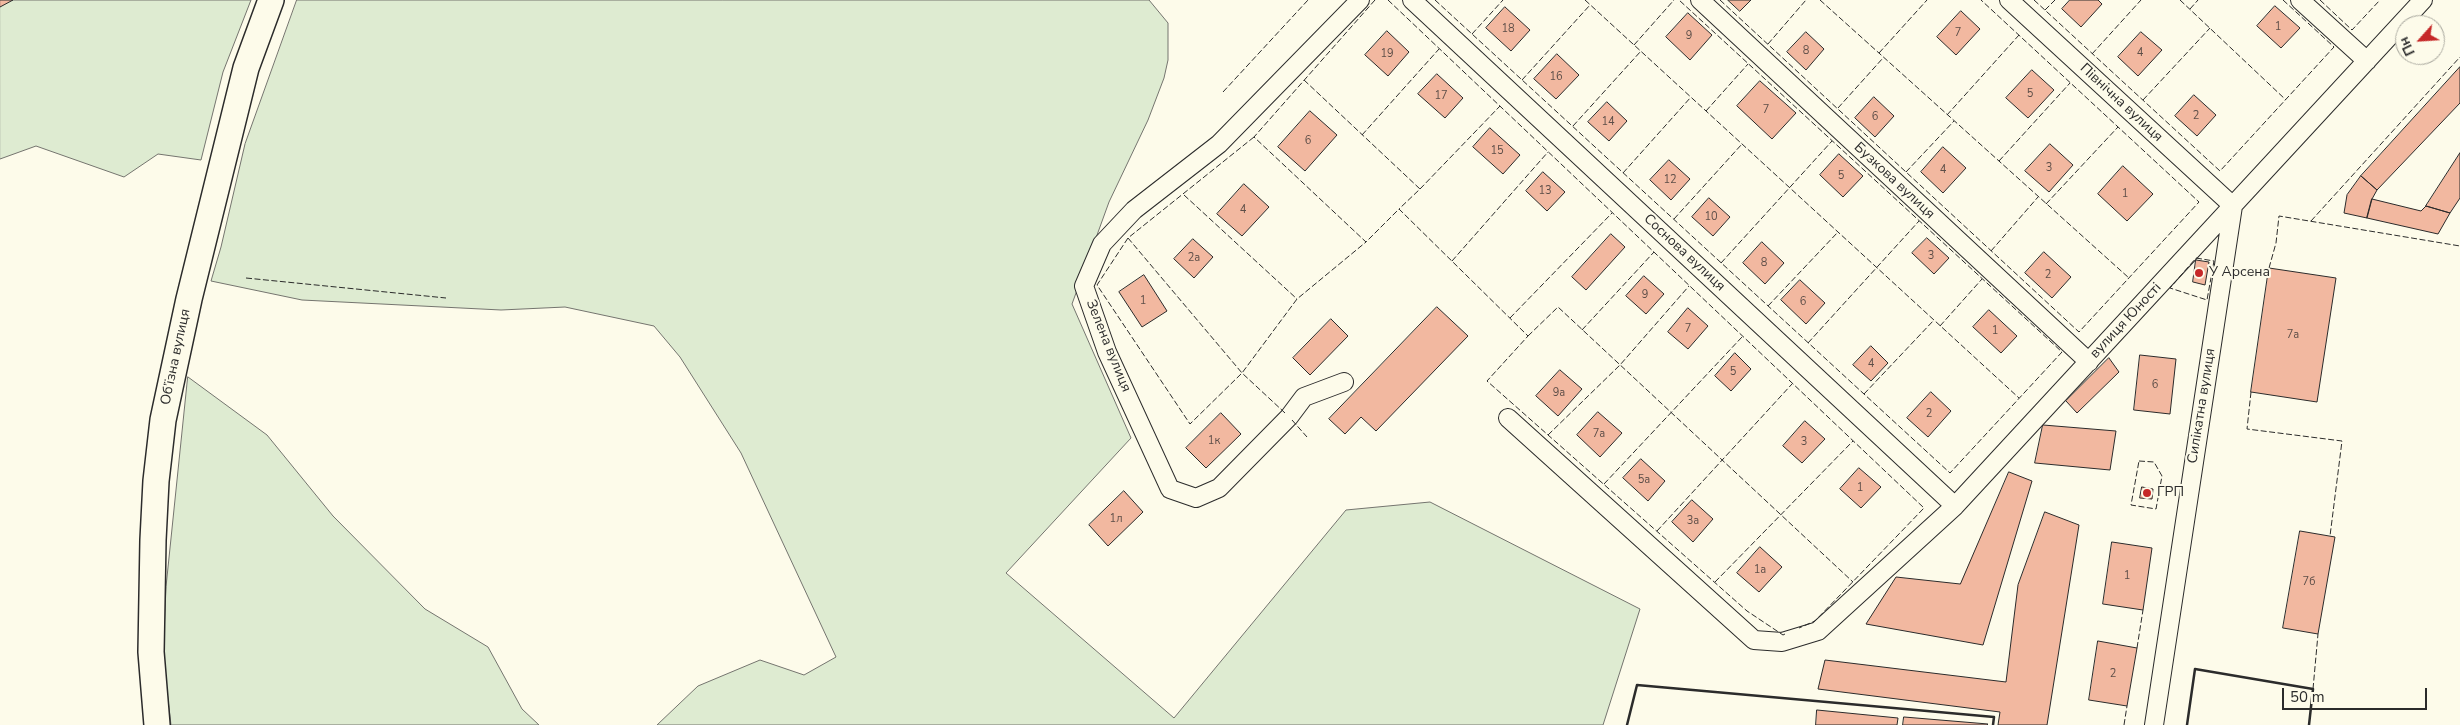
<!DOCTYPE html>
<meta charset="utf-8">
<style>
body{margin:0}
#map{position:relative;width:2460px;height:725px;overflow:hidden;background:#fdfbea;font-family:"Nunito Sans",sans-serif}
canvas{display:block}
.north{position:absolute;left:2395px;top:15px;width:50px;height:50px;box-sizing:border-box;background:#fdfbea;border:1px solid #a9a89e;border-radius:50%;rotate:244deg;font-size:14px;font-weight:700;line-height:20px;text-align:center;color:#2b2b2b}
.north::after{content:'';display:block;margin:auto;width:18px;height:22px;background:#c62828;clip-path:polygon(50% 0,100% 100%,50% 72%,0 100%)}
.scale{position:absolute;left:2282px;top:688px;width:145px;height:22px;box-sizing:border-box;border:2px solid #2b2b2b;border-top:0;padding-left:6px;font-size:15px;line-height:18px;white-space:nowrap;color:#2b2b2b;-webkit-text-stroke:4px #fdfbea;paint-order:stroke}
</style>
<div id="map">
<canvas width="2460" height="725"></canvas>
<div class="north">Пн</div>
<div class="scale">50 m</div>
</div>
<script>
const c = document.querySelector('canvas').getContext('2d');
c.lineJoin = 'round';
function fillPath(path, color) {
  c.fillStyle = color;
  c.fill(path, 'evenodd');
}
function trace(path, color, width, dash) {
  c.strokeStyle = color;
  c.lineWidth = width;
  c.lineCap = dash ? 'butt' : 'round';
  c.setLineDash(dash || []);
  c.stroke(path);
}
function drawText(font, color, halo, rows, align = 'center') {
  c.font = font + ' "Nunito Sans",sans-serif';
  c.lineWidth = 4;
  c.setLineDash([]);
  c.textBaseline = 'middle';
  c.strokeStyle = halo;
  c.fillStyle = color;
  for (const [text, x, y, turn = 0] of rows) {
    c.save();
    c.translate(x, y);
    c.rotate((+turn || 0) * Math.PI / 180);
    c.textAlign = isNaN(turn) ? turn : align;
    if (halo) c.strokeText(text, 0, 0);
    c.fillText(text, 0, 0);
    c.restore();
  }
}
const green = new Path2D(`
 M0,0h251l-28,72 -22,88 -43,-6 -34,23 -88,-31 -36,13z
 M297,0h852l19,23v37l-4,18 -16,42 -39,82 -37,102 59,134 -125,135 168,145 172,-208 84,-8 210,107 -37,116h-946l41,-39 62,-26 44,15 32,-18 -95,-204 -61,-96 -26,-31 -89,-19 -64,3 -199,-10 -91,-19 10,-34 24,-103z
 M188,377l79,58 66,81 92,93 63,38 34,62 17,16h-368l-8,-68 3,-70z`);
const building = new Path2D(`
 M0,0h13l-13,7z
 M1728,0h23l-11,11z
 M2070,0h28l4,4 -21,23 -19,-18z
 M2275,6l25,22 -19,20 -24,-22z
 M1505,7l25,23 -19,21 -25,-23z
 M1961,11l19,18 -24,26 -19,-18z
 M1688,13l24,22 -22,25 -24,-23z
 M1387,31l22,21 -21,24 -23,-21z
 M1806,32l18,17 -18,21 -19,-18z
 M2141,32l21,18 -24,26 -20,-19z
 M1557,54l22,21 -23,24 -22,-20z
 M2460,67v36l-83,87 -16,-14z
 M2032,70l22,20 -26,28 -22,-20z
 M1437,74l26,24 -18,20 -27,-24z
 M1760,81l36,32 -24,26 -35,-33z
 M2194,95l22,20 -19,21 -22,-20z
 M1874,97l20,19 -19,21 -20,-19z
 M1607,102l20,19 -18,20 -21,-19z
 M1310,111l27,24 -32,36 -27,-24z
 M1490,128l30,27 -17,19 -30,-27z
 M2050,144l23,21 -24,27 -24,-21z
 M1943,147l23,21 -23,25 -22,-21z
 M2460,153v45l-10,15 -24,-7z
 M1839,154l24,22 -20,21 -23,-22z
 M1669,160l21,19 -19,21 -21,-20z
 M2123,166l30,28 -26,27 -29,-27z
 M1543,172l22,20 -18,19 -21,-20z
 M2361,176l16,14 -5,9 -5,19 -23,-5 3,-18z
 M1244,184l25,23 -27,29 -25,-22z
 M1709,198l21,19 -17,19 -21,-19z
 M2372,199l49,12 5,-5 24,7 -12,21 -71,-16z
 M1611,234l14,13 -39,43 -14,-13z
 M1927,238l22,20 -15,16 -22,-21z
 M1193,239l20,18 -19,21 -20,-19z
 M1762,242l22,21 -19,21 -22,-21z
 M2044,252l27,25 -19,21 -27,-25z
 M2196,260l13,2 -4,23 -12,-3z
 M2269,268l67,10 -19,124 -66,-10z
 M1144,275l23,36 -25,16 -23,-35z
 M1644,276l20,18 -18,20 -20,-18z
 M1800,280l25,23 -19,21 -25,-24z
 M1437,307l31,29 -92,95 -15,-14 -16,17 -16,-15z
 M1688,308l20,18 -20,23 -20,-17z
 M1989,310l28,26 -16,17 -28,-26z
 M1331,319l17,17 -38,39 -17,-17z
 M1871,346l17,17 -17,18 -18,-16z
 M1735,353l16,16 -20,22 -16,-15z
 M2140,355l36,4 -6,55 -36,-4z
 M2109,358l10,14 -42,41 -11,-12z
 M1560,370l22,19 -24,27 -22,-20z
 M1931,392l20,19 -23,26 -21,-19z
 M1598,412l24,21 -22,24 -23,-22z
 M1221,413l20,21 -35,34 -20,-20z
 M1805,421l20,18 -23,24 -19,-17z
 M2043,425l73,6 -6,39 -75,-7z
 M1641,459l24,22 -17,20 -25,-23z
 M1859,468l22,19 -20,21 -21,-19z
 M2009,472l23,9 -49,164 -117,-21 30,-47 64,7z
 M2142,487l11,2 -1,10 -12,-1z
 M1124,491l19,21 -35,34 -19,-21z
 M1692,500l21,19 -20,23 -21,-20z
 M2045,512l34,13 -32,200h-49l2,-13 -182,-23 7,-29 181,22 12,-97z
 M2300,531l35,6 -17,97 -35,-6z
 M2112,542l40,6 -9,62 -40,-6z
 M1760,547l22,20 -23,25 -22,-19z
 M2098,641l39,7 -10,58 -38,-6z
 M1817,710l81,8 -1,7h-81z
 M1904,717l84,7 -1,1h-84z`);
const minor = new Path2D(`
 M1412,0l543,506
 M1700,0l389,362
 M2009,0l224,206 -79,519
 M2300,0l67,61
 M1344,382l-40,15 -15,20 -70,71 -23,10 -26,-9 -63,-137 -23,-66 18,-42 32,-34 85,-66 141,-144
 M1508,418l246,222 28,2 36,-11 137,-125 468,-506`);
const secondary = new Path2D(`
 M157,725l-6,-73 2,-112 3,-59 7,-61 26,-121 57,-231 25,-68`);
const fence = new Path2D(`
 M1375,0l-121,137 112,105 33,-33 129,127 -41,45 260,230 36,24 2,-1
 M1388,0l536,508 -109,113 -16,7
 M1435,0l515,473 112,-121 -383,-352
 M1585,0l434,398
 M1720,0l359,332 120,-130 -218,-202
 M1820,0l309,278
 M2034,0l186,171 114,-124 -51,-47
 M2180,0l106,100
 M2320,0l32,30 28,-30
 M2190,9l8,-9
 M2045,10l10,-10
 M1472,34l31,-34
 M1768,44l38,-44
 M1634,45l40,-45
 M1879,53l48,-53
 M2092,54l49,-54
 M1304,80l116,109 -21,20
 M1522,80l68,-75
 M1223,92l85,-92
 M2143,100l67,-72
 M1838,108l45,-50
 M1706,111l42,-47
 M1947,115l72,-80
 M1573,126l68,-75
 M1362,135l77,-86
 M1254,137l-126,101 -31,47 93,139 52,-51 55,-74 69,-57
 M1999,161l71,-78
 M1906,172l48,-51
 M1623,173l68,-76
 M1420,189l80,-83
 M1184,195l113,104
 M2046,204l72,-77
 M1674,219l68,-75
 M2311,221l149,-164
 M1128,238l114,135 43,40
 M1991,251l47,-54
 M2196,258l18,3 -7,39 -37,-12z
 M1452,261l96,-109
 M1721,263l111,-122
 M2269,268l7,-25 3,-27 181,30
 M246,278l200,20
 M1768,306l70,-74
 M1510,318l102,-105
 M1940,326l42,-47
 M1582,330l72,-78
 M1528,336l30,-29 295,275
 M1808,343l111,-122
 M2251,392l-4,37 95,12 -12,95
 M1864,394l70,-74
 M1292,420l15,17
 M1548,435l72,-70 69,-79
 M2139,461l15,1 8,14 -6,33 -25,-4z
 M1604,484l138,-147
 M1657,531l135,-147
 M1715,582l138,-141
 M2137,648l6,-38
 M2313,689l5,-55
 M2124,725l3,-19`);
const wall = new Path2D(`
 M1627,725l10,-40 357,32 -1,8
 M2187,725l8,-56 118,20 -4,36`);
const markers = [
 [2199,273,5,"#c62828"],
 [2147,493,5,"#c62828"]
];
const numberNames = [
 ["1",2278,27],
 ["18",1508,29],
 ["7",1958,33],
 ["9",1689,36],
 ["8",1806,51],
 ["4",2140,53],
 ["19",1387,54],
 ["16",1556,77],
 ["5",2030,94],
 ["17",1441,96],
 ["7",1766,110],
 ["2",2196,116],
 ["6",1875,117],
 ["14",1608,122],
 ["6",1308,141],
 ["15",1497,151],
 ["3",2049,168],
 ["4",1943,170],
 ["5",1841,176],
 ["12",1670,180],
 ["13",1545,191],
 ["1",2125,194],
 ["4",1243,210],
 ["10",1711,217],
 ["3",1931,256],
 ["2а",1194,258],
 ["8",1764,263],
 ["2",2048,275],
 ["9",1645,295],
 ["1",1143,301],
 ["6",1803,302],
 ["7",1688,329],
 ["1",1995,331],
 ["7а",2293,335],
 ["4",1871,364],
 ["5",1733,372],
 ["6",2155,385],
 ["9а",1559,393],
 ["2",1929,414],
 ["7а",1599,434],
 ["1к",1214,441],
 ["3",1804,442],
 ["5а",1644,480],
 ["1",1860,488],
 ["1л",1116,519],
 ["3а",1693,521],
 ["1а",1760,570],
 ["1",2127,576],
 ["7б",2309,582],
 ["2",2113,674]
];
const streetNames = [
 ["Північна вулиця",2121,103,43],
 ["Бузкова вулиця",1894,181,43],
 ["Соснова вулиця",1684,253,43],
 ["вулиця Юності",2126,321,-47],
 ["Зелена вулиця",1108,346,68],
 ["Об’їзна вулиця",176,357,-78],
 ["Силікатна вулиця",2202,406,-81]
];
const poiNames = [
 ["У Арсена",2209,273],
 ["ГРП",2157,493]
];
fillPath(green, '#deebd1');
trace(green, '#74746e', 1);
fillPath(building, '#f2b8a0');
trace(building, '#2b2b2b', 1);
trace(minor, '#2b2b2b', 20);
trace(secondary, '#2b2b2b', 28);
trace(minor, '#fdfbea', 18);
trace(secondary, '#fdfbea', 25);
trace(fence, '#2b2b2b', 1, [6, 2.5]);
trace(wall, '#2b2b2b', 2.5);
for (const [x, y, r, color] of markers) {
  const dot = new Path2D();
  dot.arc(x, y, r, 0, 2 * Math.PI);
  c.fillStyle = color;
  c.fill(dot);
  trace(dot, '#fdfbea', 2);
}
drawText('11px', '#5d4e48', null, numberNames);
drawText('14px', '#2b2b2b', '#fdfbea', streetNames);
drawText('14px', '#2b2b2b', '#fdfbea', poiNames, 'left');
</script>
